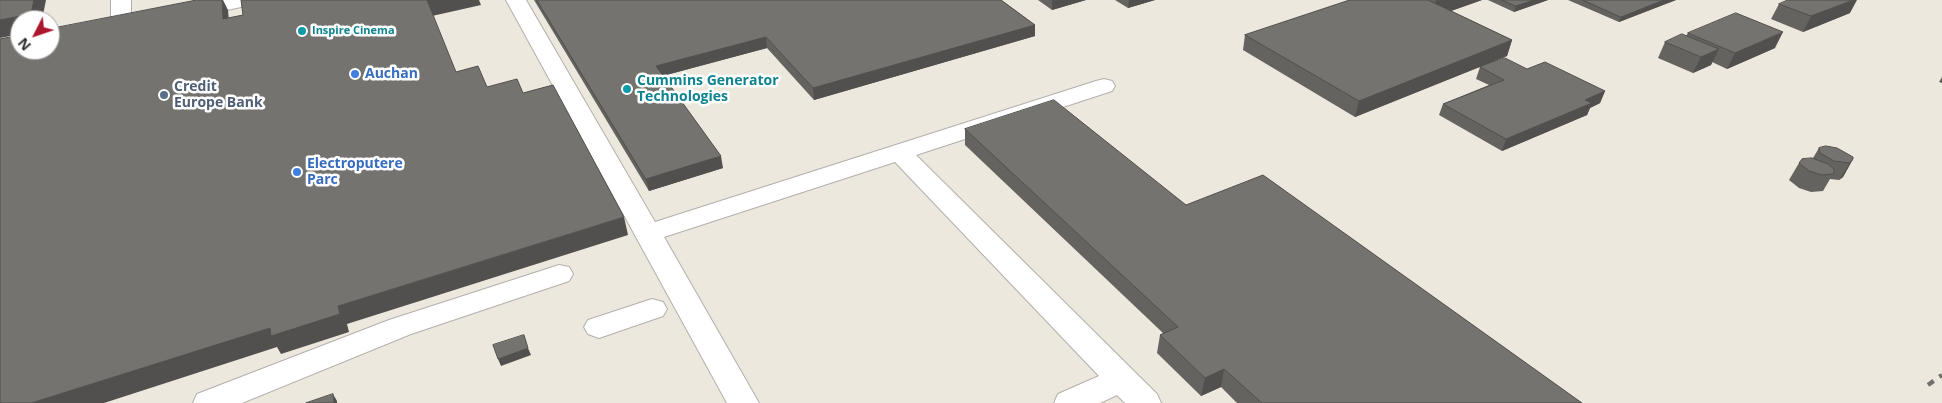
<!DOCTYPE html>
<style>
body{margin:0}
#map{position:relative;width:1942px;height:403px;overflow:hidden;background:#f2f0ed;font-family:"Open Sans",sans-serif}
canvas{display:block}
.north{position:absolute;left:10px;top:10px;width:50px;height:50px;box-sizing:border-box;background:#fff;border:1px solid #ababab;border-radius:50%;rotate:229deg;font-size:14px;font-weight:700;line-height:20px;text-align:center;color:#2e2d2c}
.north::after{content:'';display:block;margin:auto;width:18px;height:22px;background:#ab162d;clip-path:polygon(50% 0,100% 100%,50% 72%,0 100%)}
</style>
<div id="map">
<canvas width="1942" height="403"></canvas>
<div class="north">N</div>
</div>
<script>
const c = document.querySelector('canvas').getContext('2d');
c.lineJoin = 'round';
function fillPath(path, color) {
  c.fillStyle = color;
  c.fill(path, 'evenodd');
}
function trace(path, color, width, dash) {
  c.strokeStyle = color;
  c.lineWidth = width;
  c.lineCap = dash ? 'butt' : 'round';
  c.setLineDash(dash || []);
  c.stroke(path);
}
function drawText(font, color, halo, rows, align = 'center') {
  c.font = font + ' "Open Sans",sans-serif';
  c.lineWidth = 5;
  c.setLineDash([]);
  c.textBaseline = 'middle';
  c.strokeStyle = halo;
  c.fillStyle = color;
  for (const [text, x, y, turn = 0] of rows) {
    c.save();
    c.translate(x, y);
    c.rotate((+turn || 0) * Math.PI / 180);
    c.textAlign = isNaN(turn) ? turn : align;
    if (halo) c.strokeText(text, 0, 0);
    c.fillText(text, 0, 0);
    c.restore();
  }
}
const built = new Path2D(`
 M0,0h1942v403h-1942zM20,20h30v30h-30z`);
const minor = new Path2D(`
 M111,0h20v25l-3,4 -7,2 -7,-2 -3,-4z
 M219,0h39l-3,4 -65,14 -7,-2 -3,-4 3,-4z
 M506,0h20l129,222 441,-141 8,-2 8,2 3,5 -3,5 -196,64 241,239 4,9h-36l-8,-8 -17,8h-46l4,-9 41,-18 -204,-214 -231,75 95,166h-32z
 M559,265l10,2 4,7 -4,7 -158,53 -169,69h-49l4,-9 192,-74z
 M652,299l11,3 4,7 -4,7 -64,22 -11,-4 -4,-7 4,-7z`);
const rail = new Path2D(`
 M1928,385l14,-10`);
const wall = new Path2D(`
 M534,0h467l34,25v11l-221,64 -47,-52 -104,28 60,92 -74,23z
 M1038,0h48l-34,10z
 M1115,0h40l-27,8z
 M1350,0h132l-31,11 61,29 -5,16 -152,61 -112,-67 2,-15z
 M1488,0h60l-34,12z
 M1568,0h108l-57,22z
 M1779,4l71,9 -47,19 -32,-13z
 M1688,33l87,15 -48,21 -15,-7 -1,3 -18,8 -35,-15 7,-16 21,-6z
 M1480,67l47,2 78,22 -5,12 -10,5 -3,7 -85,36 -63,-36 4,-11 46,-19 -13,-6z
 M1942,77v6l-3,-1z
 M965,129l221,76 396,198h-345l-16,-16 -20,9 -44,-43 3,-18 3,-2 -198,-188z
 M1819,148l34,11 -10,18 -4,3 -9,-1 -7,12 -12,1 -12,-4 -10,-8 10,-17 14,-5z`);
const shadedWall = new Path2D(`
 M34,0h12l-4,20h-22v14l-20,4v-18z
 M222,0h1l5,10 2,24 -7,-15z
 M427,0h52l2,5 -49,11z
 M1052,0h34l-34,10z
 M1129,0h26l-27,8z
 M1436,0h46l-51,18z
 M1534,0h14l-34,12 2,-6z
 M1664,0h12l-57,22 2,-5z
 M1853,0h4l-7,13 -47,19 8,-16z
 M1035,25v11l-221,64 -1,-12z
 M1783,32l-8,16 -48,21 8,-16z
 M766,37l1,11 -109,29 -2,-11z
 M1512,40l-5,16 -152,61 4,-16z
 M1719,49l-8,16 -18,8 8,-16z
 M1605,91l-5,12 -10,5 -3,7 -85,36 4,-12 79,-39z
 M721,156l2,12 -74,23 -3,-12z
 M1853,159l-10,18 -4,3 11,-17z
 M624,217l4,18 -281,89 2,8 -68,22 -4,-7 -173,56h-73l307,-97z
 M528,348l3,7 -30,11 -3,-7z
 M1224,369l-3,18 -20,9 4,-18z
 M333,394l4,7v2h-3z`);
const building = new Path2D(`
 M0,0h34l-3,14 -31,6z
 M197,0h25l1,19 20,-4 -2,-15h188h-2l29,72 22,-6 9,21 30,-8 6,14 30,-8 71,132 -286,89 2,8 -69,22 -1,-8 -239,75h-31v-364l20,-4v15h30v-21z
 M537,0h464l34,25 -222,63 -47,-51 -110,29 65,90 -75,23z
 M1350,0h78l84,40 -153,61 -114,-66z
 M1502,0h32l-18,6z
 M1583,0h81l-43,17z
 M1788,0h65l-42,16 -32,-12z
 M1736,13l47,19 -48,21 -47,-20z
 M1682,34l37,15 -18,8 -36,-15z
 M1505,58l22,11 18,-7 60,29 -20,9 7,3 -86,36 -63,-35 61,-24 -24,-13z
 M1054,100l132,105 77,-30 319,228h-320l-38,-34 -19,9 -45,-43 18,-8 -213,-198z
 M1826,146l11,2 16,9v2l-3,4 -16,-2 -14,-8 -1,-5z
 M1812,158l16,6 6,5v5l-12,1 -13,-4 -10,-8 3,-4z
 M524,335l4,13 -30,11 -5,-14z
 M333,394l1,9h-28z`);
const markers = [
 [302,31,5,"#0f9aa8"],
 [355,74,5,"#3f7fe0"],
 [627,89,5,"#0f9aa8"],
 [164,95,5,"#5c6f8a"],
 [297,172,5,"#3f7fe0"]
];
const farCulturenames = [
 ["Inspire Cinema",312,31]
];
const shopNames = [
 ["Auchan",365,74],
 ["Electroputere",307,164],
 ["Parc",307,180]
];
const cultureNames = [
 ["Cummins Generator",637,81],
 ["Technologies",637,97]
];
const serviceNames = [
 ["Credit",174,87],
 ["Europe Bank",174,103]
];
fillPath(built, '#ede8dd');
trace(minor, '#b2b0ad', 2);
fillPath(minor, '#fff');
trace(rail, '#737170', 4.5, [7, 7]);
fillPath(wall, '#64635f');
fillPath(shadedWall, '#51504e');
fillPath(building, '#74736f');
trace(building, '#51504e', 1);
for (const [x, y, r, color] of markers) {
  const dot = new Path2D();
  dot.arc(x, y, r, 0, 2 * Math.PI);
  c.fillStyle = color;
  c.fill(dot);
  trace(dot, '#fff', 2);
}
drawText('bold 11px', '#0d838f', '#fff', farCulturenames, 'left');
drawText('bold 14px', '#366cbe', '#fff', shopNames, 'left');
drawText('bold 14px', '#0d838f', '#fff', cultureNames, 'left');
drawText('bold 14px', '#4e5e75', '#fff', serviceNames, 'left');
</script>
